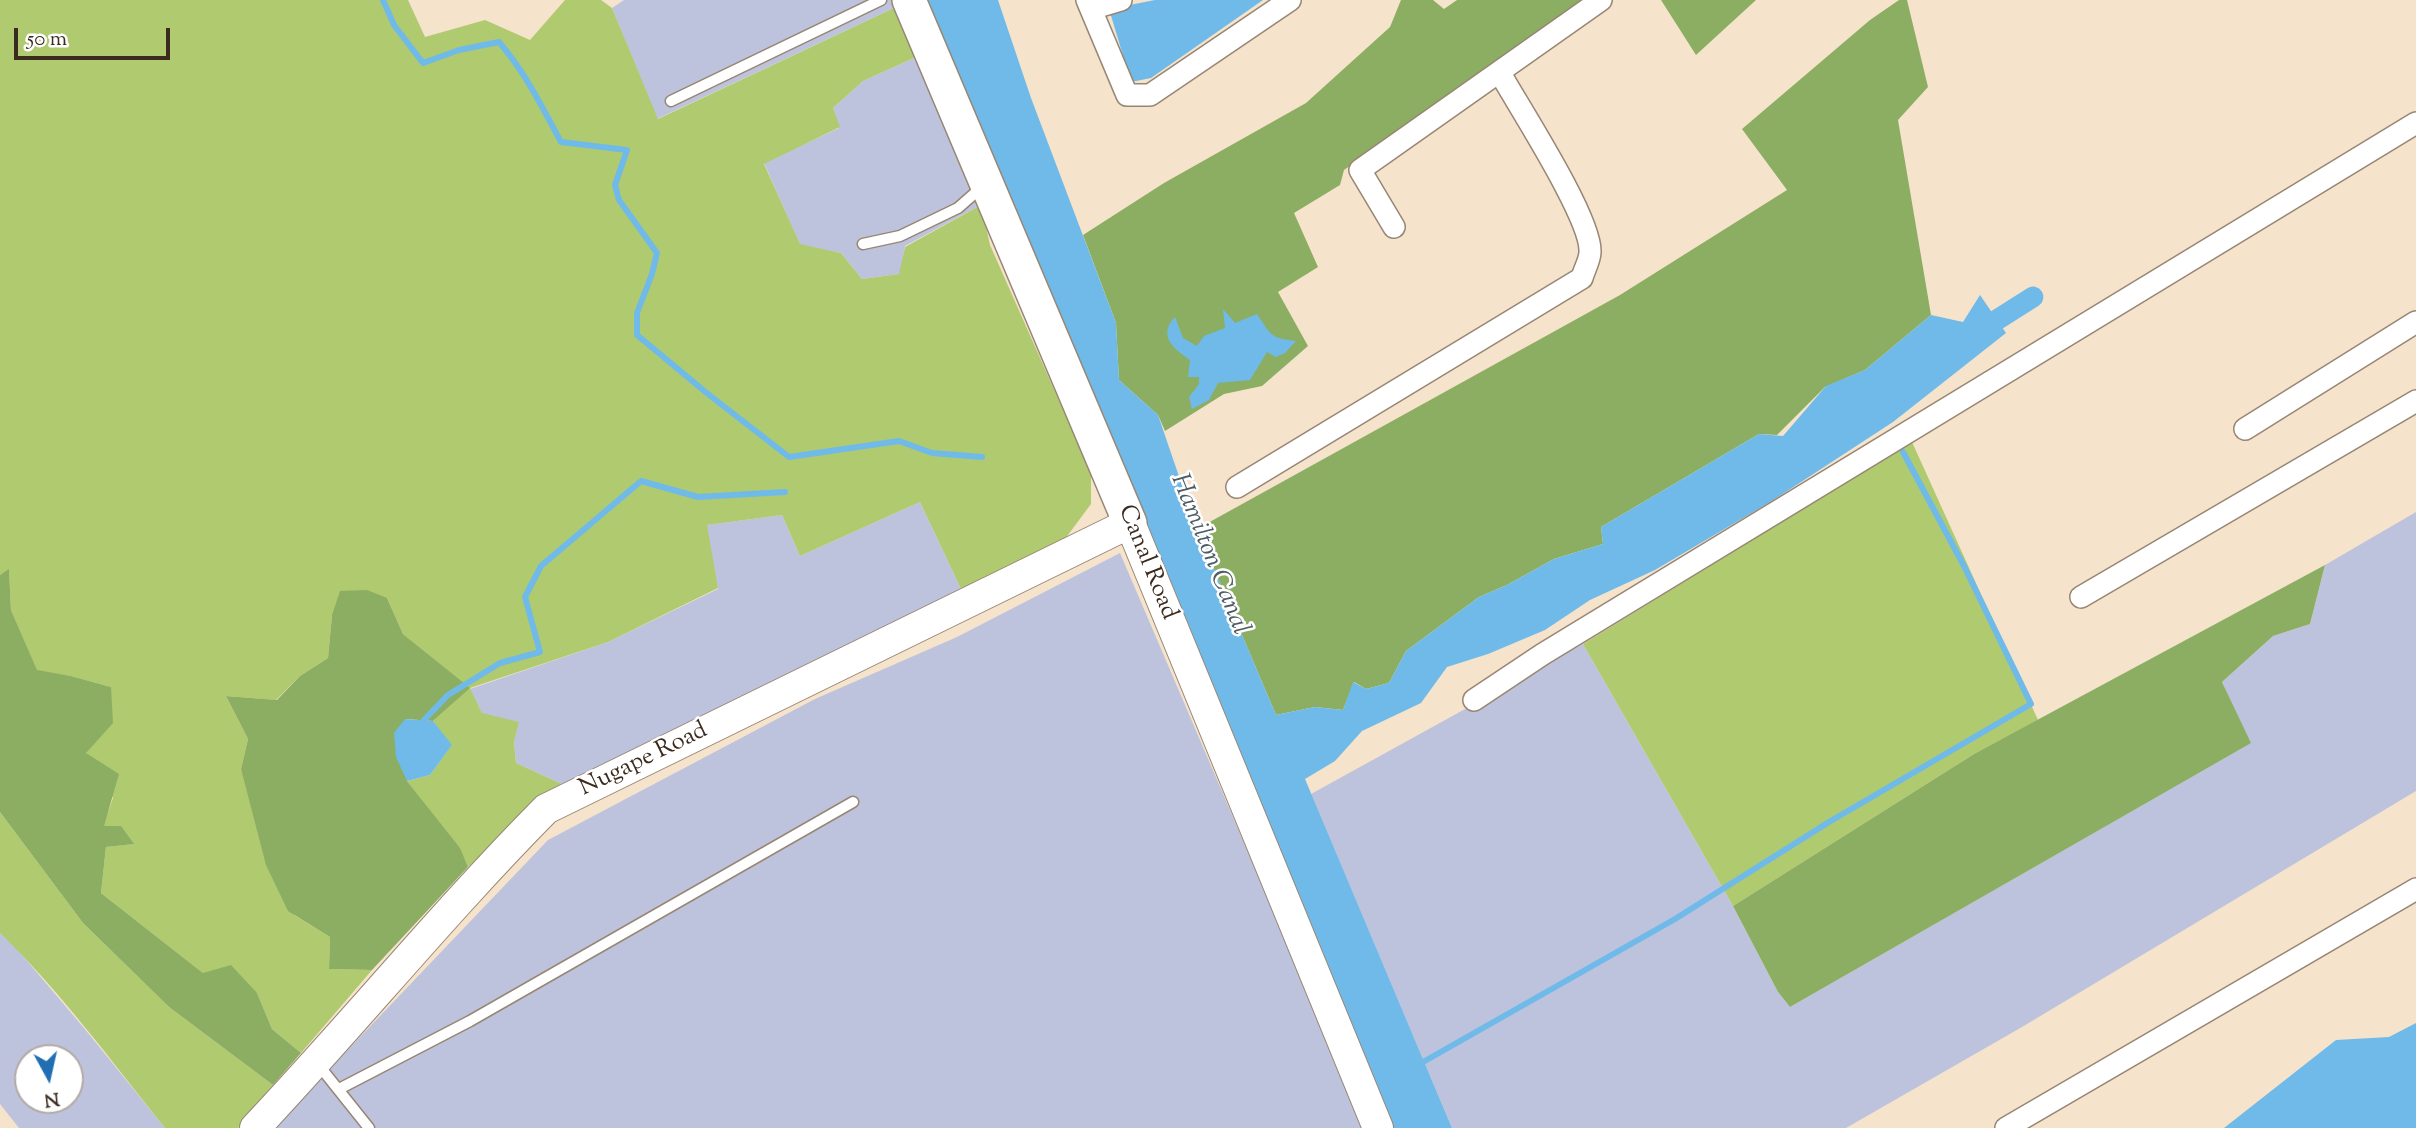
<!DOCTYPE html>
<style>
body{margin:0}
#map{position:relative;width:2416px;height:1128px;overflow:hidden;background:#f5e3cb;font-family:"Sorts Mill Goudy",serif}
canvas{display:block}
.north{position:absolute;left:14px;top:1044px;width:70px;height:70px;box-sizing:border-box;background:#fff;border:2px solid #b1aaa5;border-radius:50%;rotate:172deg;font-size:19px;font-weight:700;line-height:28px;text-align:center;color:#3b2a1e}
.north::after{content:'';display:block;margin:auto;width:24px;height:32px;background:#1f6fb2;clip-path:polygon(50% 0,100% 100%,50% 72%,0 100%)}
.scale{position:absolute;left:14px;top:28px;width:156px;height:32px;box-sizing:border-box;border:4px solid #3b2a1e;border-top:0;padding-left:9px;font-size:21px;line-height:24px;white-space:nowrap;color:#3b2a1e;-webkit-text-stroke:5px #fff;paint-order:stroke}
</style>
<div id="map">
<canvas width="2416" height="1128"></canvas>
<div class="north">N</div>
<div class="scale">50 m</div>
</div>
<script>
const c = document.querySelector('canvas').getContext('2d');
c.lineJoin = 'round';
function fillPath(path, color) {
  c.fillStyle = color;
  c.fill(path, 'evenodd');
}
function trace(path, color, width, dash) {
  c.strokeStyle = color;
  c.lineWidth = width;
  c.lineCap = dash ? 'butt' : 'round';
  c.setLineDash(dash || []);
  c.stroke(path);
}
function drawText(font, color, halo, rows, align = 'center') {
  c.font = font + ' "Sorts Mill Goudy",serif';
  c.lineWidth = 5;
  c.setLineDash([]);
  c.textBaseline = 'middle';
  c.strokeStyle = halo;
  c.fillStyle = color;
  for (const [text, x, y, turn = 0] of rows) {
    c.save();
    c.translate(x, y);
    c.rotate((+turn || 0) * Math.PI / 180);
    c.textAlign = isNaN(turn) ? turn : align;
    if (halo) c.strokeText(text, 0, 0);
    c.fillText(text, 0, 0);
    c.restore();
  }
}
const industrial = new Path2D(`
 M624,0h267l3,8 -237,111 -45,-111z
 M916,57l65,148 -76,41 -5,28 -38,5 -21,-26 -41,-8 -36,-82 75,-35 -6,-20 30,-27z
 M920,502l42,89 -398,194 -48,-22 -2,-22 -32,-28 -12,-24 138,-47 110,-53 -12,-64 76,-10 18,41z
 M2416,512v279l-394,236 -176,101h-394l-141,-334 272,-150 150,262 45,86 12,15 460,-264 -28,-61 51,-46 37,-12 15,-59z
 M1120,553l246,575h-1093l275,-288 267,-141 142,-62z
 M0,933l17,16 67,79 81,100h-146l-19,-24zM28,1058h42v42h-42z`);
const green = new Path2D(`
 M0,0h408l17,37 60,-17 45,20 35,-40h36l11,8 46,111 236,-111 22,49 -53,24 -30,27 7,19 -76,37 36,80 41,9 21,26 37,-5 6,-27 76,-42 9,40 101,228v31l-32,43 -97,44 -42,-89 -120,54 -18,-41 -75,10 11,63 -110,54 -138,46 12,25 37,9 -5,19 2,22 48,22 -96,82 -9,-19 -52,-67 23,-6 21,-29 -18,-25 36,-33 -66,-54 -16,-36 -55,17 -4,43 -28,18 -24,24 -50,-4 22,43 -7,30 53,146 36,22 -1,32 43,1 -71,83 -29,-24 -15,-36 -54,-20 -102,-80 5,-46 27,-3 -30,-18 10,-28 -27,-45 25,-66 -40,-11 -34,-5 -26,-61 -2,-40 -9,5z
 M1912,442l126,278 -64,34 -241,152 -150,-262z
 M0,812l83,111 86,84 104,78 -35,43h-73c-53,-66 -104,-136 -165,-195z`);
const forest = new Path2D(`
 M1401,0h32l11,9 13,-9h127l-240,170 -4,15 -46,28 24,54 -40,25 30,54 -46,40 -38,8 -59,37 -7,-16 -39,-35 -3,-57 -33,-88 81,-52 142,-80 84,-76z
 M1661,0h95l-60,55z
 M1899,0h8l21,87 -30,33 33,195 -66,55 -40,17 -48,48 -18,-1 -158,93 2,17 -49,15 -47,26 -28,12 -73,54 -17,32 -23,6 -12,-7 -11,28 -28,-3 -39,8 -79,-186 423,-234 167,-105 -45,-61 128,-109z
 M2325,565l-15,59 -37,12 -51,46 29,61 -461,264 -12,-15 -45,-86 241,-152z
 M9,569l2,41 26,60 34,6 40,11 2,36 -27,30 33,21 -15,52h17l13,18 -28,3 -5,46 102,80 28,-8 26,28 15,36 29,24 -28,32 -104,-78 -86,-84 -83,-111v-237z
 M367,590l20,8 16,36 67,54 -37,33 -28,-2 2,62 53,67 8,19 -96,103 -43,-1 1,-32 -42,-26 -22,-46 -25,-96 7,-30 -22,-43 51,4 23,-24 28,-18 4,-43 8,-24z`);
const water = new Path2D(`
 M926,0h72l33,98 85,225 3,57 39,35 39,114 79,186 39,-8 28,3 10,-28 13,7 23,-6 17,-32 73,-54 28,-12 47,-26 49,-15 -2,-17 158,-93 24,2 43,-50 39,-16 66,-55 32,7 17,-27 26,38 -113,89 -121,79 -117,69 -65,30 -45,30 -57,24 -41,13 -26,36 -59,28 -27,30 -30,18 147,349h-63z
 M1155,0h108l-112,78 -20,4 -22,-73z
 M1223,309l12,14 22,-9c14,21 13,24 39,27l-11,12 -9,4 -9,-5 -17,28 -32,3 -9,17 -17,9 -3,-12 10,-13v-7h-11l2,-17c-16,-11 -33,-24 -15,-43l8,21 14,8 7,-10 21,-8z
 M405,719l28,2 19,24 -22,30 -23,6 -11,-24 -2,-24z
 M2416,1023v105h-192l112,-88 53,-3z`);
const stream = new Path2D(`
 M383,0l11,25 29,38 36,-13 40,-8c26,30 43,65 62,100l66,8 -12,35 4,15 38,53 -5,21 -15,39v22l71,59 81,63 110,-16 33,12 50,4
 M424,720l24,-25 52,-32 40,-11 -15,-55 16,-31 100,-85 57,16 87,-5
 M1416,1066l259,-147 154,-97 202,-118 -67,-138 -61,-114`);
const canal = new Path2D(`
 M1973,335l60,-38`);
const lane = new Path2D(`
 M671,101l210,-101
 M863,244l37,-8 58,-28 25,-22
 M317,1063l52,65
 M339,1089l131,-68 383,-219`);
const street = new Path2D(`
 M1087,0l40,95h23l140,-95
 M1091,9l30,-9
 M1394,227l-34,-57 241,-170
 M2245,429l171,-107
 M1237,487l345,-209c2,-8 8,-18 8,-26 2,-33 -71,-145 -90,-179
 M2081,597l335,-196
 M1474,700l69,-46 873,-531
 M2006,1128l410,-239`);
const secondary = new Path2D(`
 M255,1128c99,-105 190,-217 291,-319l584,-286 248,605`);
const primary = new Path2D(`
 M909,0l221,523`);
const streetNames = [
 ["Canal Road",1146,563,68],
 ["Nugape Road",644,761,-26]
];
const waterNames = [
 ["Hamilton Canal",1208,555,68]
];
fillPath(industrial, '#bec3dd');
fillPath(green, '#b0ca70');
fillPath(forest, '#8cae62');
fillPath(water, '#70bae9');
trace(stream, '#70bae9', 6);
trace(canal, '#70bae9', 21);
trace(lane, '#988674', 13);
trace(street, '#988674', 24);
trace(secondary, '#988674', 32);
trace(primary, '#988674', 36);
trace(lane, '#fff', 10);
trace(street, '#fff', 21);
trace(secondary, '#fff', 30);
trace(primary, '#fff', 33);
drawText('24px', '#3b2a1e', '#fff', streetNames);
drawText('italic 26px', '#4e5c65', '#fff', waterNames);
</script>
